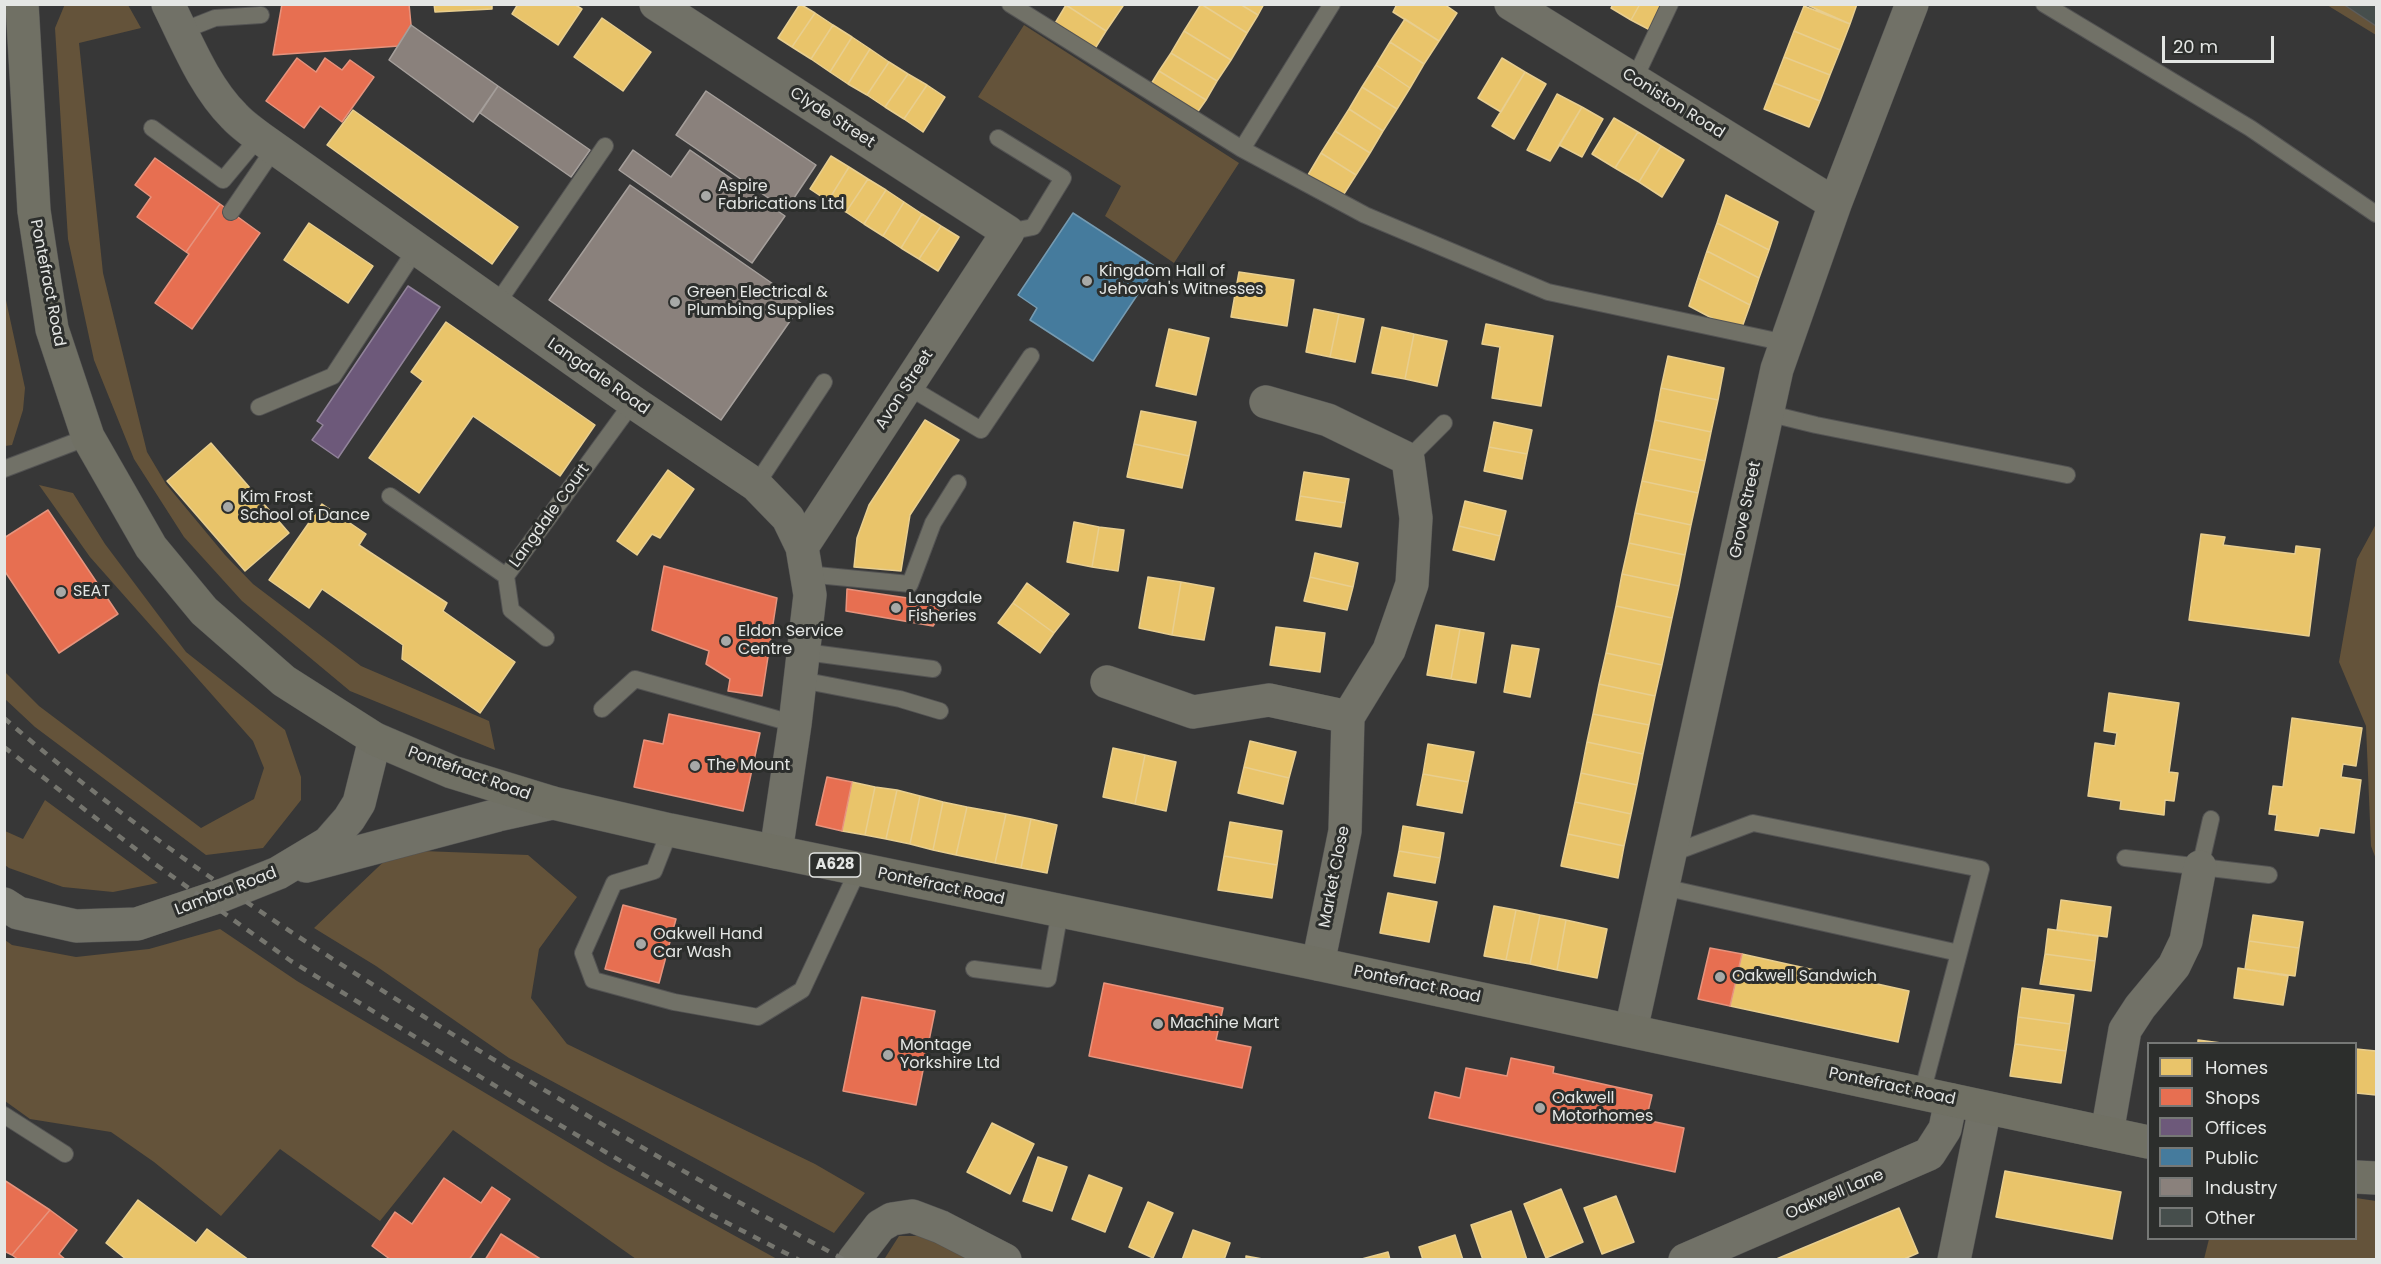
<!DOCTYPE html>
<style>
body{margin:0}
#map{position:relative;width:2381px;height:1264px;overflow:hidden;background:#373737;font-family:Poppins,sans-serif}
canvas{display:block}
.frame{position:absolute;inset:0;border:6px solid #e4e6e4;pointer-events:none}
.legend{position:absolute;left:2147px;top:1042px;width:210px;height:198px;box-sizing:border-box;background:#2c2e2c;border:2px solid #767876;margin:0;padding:8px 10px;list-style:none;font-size:18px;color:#e4e6e4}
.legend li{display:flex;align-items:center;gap:12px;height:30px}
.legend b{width:30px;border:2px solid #767876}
.scale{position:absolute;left:2162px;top:36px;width:112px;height:27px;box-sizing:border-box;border:3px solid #e4e6e4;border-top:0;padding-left:8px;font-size:18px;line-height:21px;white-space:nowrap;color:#e4e6e4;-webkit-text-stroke:4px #2c2e2c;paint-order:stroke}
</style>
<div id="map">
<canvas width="2381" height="1264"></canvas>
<div class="frame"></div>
<ul class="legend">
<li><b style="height:16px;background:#e9c46a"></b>Homes</li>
<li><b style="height:16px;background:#e76f51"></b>Shops</li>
<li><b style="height:16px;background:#6d597a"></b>Offices</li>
<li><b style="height:16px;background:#457b9d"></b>Public</li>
<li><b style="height:16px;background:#8a817c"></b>Industry</li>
<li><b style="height:16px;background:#464e4c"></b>Other</li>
</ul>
<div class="scale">20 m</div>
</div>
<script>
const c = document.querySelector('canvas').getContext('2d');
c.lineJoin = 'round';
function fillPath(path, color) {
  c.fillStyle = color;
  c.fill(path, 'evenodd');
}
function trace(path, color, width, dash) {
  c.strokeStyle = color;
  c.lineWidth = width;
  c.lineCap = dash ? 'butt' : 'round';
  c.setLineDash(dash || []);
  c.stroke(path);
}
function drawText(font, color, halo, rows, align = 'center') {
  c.font = font + ' Poppins,sans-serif';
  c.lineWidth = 6;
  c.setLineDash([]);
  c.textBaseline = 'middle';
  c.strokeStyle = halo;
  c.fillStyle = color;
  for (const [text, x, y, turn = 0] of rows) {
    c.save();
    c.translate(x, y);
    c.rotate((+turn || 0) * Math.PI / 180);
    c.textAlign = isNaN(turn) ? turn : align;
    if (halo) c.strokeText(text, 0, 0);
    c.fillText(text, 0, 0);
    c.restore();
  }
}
const green = new Path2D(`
 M65,4l63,1 13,23 -62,15 24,230 44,179 19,32 59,71 28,29 108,82 128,55 6,29 -145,-59 -108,-90 -58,-64 -50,-78 -40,-99 -26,-121 -13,-211z
 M2327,5h49v30z
 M1024,25l215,138 -65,100 -69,-47 16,-30 -143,-89z
 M4,291l21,97 -2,22 -11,35 -7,1z
 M39,485l34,8 32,51 81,108 99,78 16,47v23l-38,48 -57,7 -171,-128 -30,-28v-27l34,34 162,122 53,-29 10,-31 -11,-27 -163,-184z
 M2376,524v335l-5,-13 -5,-120 -27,-64 18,-103z
 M45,800l113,83 -45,9 -50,-5 -54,-19 -4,-3v-34l18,8z
 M396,850l132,5 49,42 -38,52 -8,49 36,46 248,120 50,29 -31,40 -325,-175 -133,-92 -62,-38z
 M220,929l77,52 311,185 169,93h-141l-183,-129 -73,91 -100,-72 -59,67 -67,-54 -43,-30 -81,-13 -25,-18v-161l7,5 64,12 73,-8z
 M2356,1198l20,3v58h-172l5,-20 147,-1z
 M899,1236h29l45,23 -88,-1z`);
const homes = new Path2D(`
 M434,4h58v5l-57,3z
 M518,4h56l8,5 -24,36 -46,-31z
 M800,4l15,9 -23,34 -14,-9z
 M1120,4l3,2 -17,25 -40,-26z
 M1201,4h39l18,11 -11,18z
 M1201,4l46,29 -16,27 -47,-29z
 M1240,4h24l-6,11z
 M1397,4h47l13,9 -18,28 -46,-29z
 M1613,4h27l-9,16 -20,-12z
 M1640,4h24l-14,26 -19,-10z
 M1805,4h52l-7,20z
 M1066,5l40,26 -15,24 -40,-25z
 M1804,6l46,18 -10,26 -46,-19z
 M815,13l18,12 -22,34 -19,-12z
 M602,18l49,34 -28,39 -49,-34z
 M1405,19l34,22 -15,23 -34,-22z
 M833,25l19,12 -22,35 -19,-13z
 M1184,31l47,29 -14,21 -46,-28z
 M1794,31l46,19 -10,25 -46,-18z
 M852,37l18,12 -22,35 -18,-12z
 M1390,42l34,22 -14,24 -34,-23z
 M870,49l19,13 -22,33 -19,-11z
 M1171,53l46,28 -11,19 -47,-29z
 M1784,57l46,18 -10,26 -46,-18z
 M1502,58l23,14 -24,40 -23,-14z
 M889,62l19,12 -23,33 -18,-12z
 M1376,65l34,23 -13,21 -35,-22z
 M1159,71l47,29 -12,17 -46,-28z
 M1525,72l21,12 -32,55 -22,-13z
 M908,74l19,11 -23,34 -19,-12z
 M1774,83l46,18 -11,26 -45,-18z
 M927,85l18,12 -22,35 -19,-13z
 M1362,87l35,22 -14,22 -34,-22z
 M1557,94l25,13 -32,54 -23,-11z
 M1582,107l21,12 -21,38 -23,-12z
 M1349,109l34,22 -13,22 -35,-22z
 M353,110l165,117 -26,37 -165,-119z
 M1614,118l24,14 -23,36 -23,-14z
 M1335,131l35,22 -14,22 -35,-22z
 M1638,132l23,14 -22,36 -24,-14z
 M1661,146l23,14 -22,37 -23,-15z
 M1321,153l35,22 -14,22 -34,-22z
 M831,156l18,11 -21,34 -18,-12z
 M849,167l19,12 -22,33 -18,-11z
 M868,179l18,11 -22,34 -18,-12z
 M886,190l18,12 -21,34 -19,-12z
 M1726,195l52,27 -9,28 -52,-27z
 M904,202l18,12 -21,34 -18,-12z
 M922,214l19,12 -22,33 -18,-11z
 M309,223l64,43 -25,37 -64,-43z
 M1717,223l52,27 -10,28 -52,-27z
 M941,226l18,11 -21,34 -19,-12z
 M1707,251l52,27 -9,27 -52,-27z
 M1239,272l55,8 -7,46 -56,-9z
 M1698,278l52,27 -10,28 -51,-27z
 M1314,309l25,5 -9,43 -24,-5z
 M1339,314l25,5 -9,43 -25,-5z
 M446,322l149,103 -35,51 -87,-60 -54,77 -50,-35 54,-77 -12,-9z
 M1486,324l67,12 -12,70 -49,-8 8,-51 -18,-3z
 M1382,327l32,7 -9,45 -33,-6z
 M1169,329l40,9 -13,57 -40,-9z
 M1414,334l33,7 -10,45 -32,-7z
 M1668,356l56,12 -6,32 -57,-12z
 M1661,388l57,12 -7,32 -56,-12z
 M1141,411l55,11 -7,34 -55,-12z
 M925,420l34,20 -49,75 -9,56 -47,-4 3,-29 12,-33z
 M1655,420l56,12 -6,29 -56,-12z
 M1494,422l38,8 -5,24 -38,-7z
 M211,443l78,90 -44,38 -78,-90z
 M1134,444l55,12 -7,32 -55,-11z
 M1489,447l38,7 -5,25 -38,-8z
 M1649,449l56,12 -7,32 -56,-12z
 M668,470l26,19 -34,49 -8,-4 -15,21 -20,-14z
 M1304,472l45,7 -4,24 -45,-7z
 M1642,481l56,12 -7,32 -56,-12z
 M1300,496l45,7 -4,24 -45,-7z
 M1465,501l41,10 -6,25 -41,-10z
 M322,504l44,30 -7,11 88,58 -4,8 72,51 -35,51 -78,-54 1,-14 -81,-56 -13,19 -40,-28z
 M1635,513l56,12 -6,30 -56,-12z
 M1074,522l25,5 -7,40 -25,-5z
 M1459,526l41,10 -6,24 -41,-10z
 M1099,527l25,3 -6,41 -26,-4z
 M2201,534l24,3 -2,8 72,9 1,-8 24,3 -11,87 -120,-16z
 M1629,543l56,12 -6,31 -57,-12z
 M1315,553l43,10 -5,24 -43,-10z
 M1622,574l57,12 -7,32 -56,-12z
 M1148,577l33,5 -9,53 -33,-7z
 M1310,577l43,10 -6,23 -43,-9z
 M1181,582l33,6 -10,52 -32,-5z
 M1027,583l42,31 -15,19 -41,-30z
 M1013,603l41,30 -14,20 -42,-30z
 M1616,606l56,12 -10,47 -56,-12z
 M1436,625l24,4 -9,50 -24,-4z
 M1276,627l49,6 -5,39 -50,-7z
 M1460,629l24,4 -8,50 -25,-4z
 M1512,645l27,4 -9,48 -26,-5z
 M1606,653l56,12 -7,31 -56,-12z
 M1599,684l56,12 -6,29 -56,-11z
 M2109,693l70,10 -10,69 9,1 -4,28 -9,-1 -1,15 -44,-6 1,-8 -33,-5 7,-53 20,3 2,-13 -13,-2z
 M1593,714l56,11 -6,29 -56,-12z
 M2292,718l70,10 -6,38 -13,-2 -2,13 20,3 -7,53 -34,-5 -2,8 -43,-6 2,-15 -8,-1 4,-28 10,1z
 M1250,741l46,11 -7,26 -45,-11z
 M1587,742l56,12 -6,31 -56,-12z
 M1428,744l46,8 -6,30 -45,-8z
 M1113,748l32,7 -10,49 -32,-7z
 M1145,755l31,7 -10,49 -31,-7z
 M1244,767l45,11 -6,26 -45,-11z
 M1581,773l56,12 -6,29 -56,-12z
 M1423,774l45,8 -6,31 -45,-8z
 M852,782l23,5 -10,48 -23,-4z
 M875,787l22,3 -11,49 -21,-4z
 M897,790l23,6 -10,48 -24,-5z
 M920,796l23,6 -10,48 -23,-6z
 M943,802l24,5 -11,48 -23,-5z
 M1575,802l56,12 -7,32 -56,-12z
 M967,807l39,7 -11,49 -39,-8z
 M1006,814l25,5 -10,49 -26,-5z
 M1031,819l26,6 -10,48 -26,-5z
 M1230,822l52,9 -5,34 -53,-9z
 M1403,826l41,7 -4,25 -41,-7z
 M1568,834l56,12 -6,32 -57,-12z
 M1399,851l41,7 -5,25 -41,-7z
 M1224,856l53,9 -5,33 -54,-8z
 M1388,893l49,9 -8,40 -49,-9z
 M2061,900l50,7 -4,30 -50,-7z
 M1494,906l22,4 -10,50 -22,-4z
 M1516,910l24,5 -10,49 -24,-4z
 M1540,915l26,5 -9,50 -27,-6z
 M2253,915l50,7 -4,26 -50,-7z
 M1566,920l41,9 -10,49 -40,-8z
 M2048,929l50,7 -3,25 -50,-7z
 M2249,941l50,7 -4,28 -50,-7z
 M1742,954l167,37 -11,51 -168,-36z
 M2045,954l50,7 -4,30 -51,-7z
 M2238,968l50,8 -5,29 -49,-7z
 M2022,988l52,7 -4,29 -52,-7z
 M2018,1017l52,7 -4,27 -51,-7z
 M2198,1040l31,4h-31z
 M2015,1044l51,7 -5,32 -51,-7z
 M2356,1049l20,2v44l-20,-2z
 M992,1123l42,21 -24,50 -43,-22z
 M1038,1157l29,10 -15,44 -29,-10z
 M2005,1171l116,21 -9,47 -116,-22z
 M1089,1175l33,13 -17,44 -33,-13z
 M1561,1189l22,53 -37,16 -22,-54z
 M1616,1196l18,46 -32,12 -18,-46z
 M138,1200l58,43 11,-14 42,31h-122l-21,-17z
 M1148,1202l25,11 -20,45 -24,-11z
 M1899,1208l19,45 -16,7h-128z
 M1511,1211l16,49h-44l-12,-35z
 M1193,1230l37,13 -6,17h-42z
 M1455,1235l8,25h-40l-4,-13z
 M1388,1252l2,8h-32z
 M1246,1256l22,4h-22z`);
const shops = new Path2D(`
 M282,4h127l2,21 -12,21 -126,9z
 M297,58l19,14 9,-14 17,12 8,-10 24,17 -32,45 -22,-16 -16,22 -38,-27z
 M155,158l65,46 -34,48 -49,-35 14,-20 -16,-12z
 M220,204l40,29 -68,96 -37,-26 34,-49 -3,-2z
 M48,510l70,104 -59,39 -55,-83v-32z
 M664,566l113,32 -15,98 -34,-5 2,-12 -24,-15 3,-13 -57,-21z
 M847,589l101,15 -15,22 -87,-15z
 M669,714l91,19 -17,78 -109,-24 10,-47 19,4z
 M827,777l25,5 -10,49 -26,-6z
 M623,905l53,14 -17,64 -54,-14z
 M1710,948l32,6 -12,52 -32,-7z
 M1104,983l119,25 -7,32 35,7 -9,41 -153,-32z
 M862,997l73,14 -19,94 -73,-14z
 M1511,1058l43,9 -1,6 99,22 -6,25 38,8 -9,44 -246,-54 6,-26 25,6 6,-30 41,8z
 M444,1178l37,25 11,-16 18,12 -41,61h-78l-19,-14 23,-34 17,12z
 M4,1180l46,30 -38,45 -8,-4z
 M50,1210l27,20 -18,24 7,6h-47l-7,-5z
 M501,1234l41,26h-57z`);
const offices = new Path2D(`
 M408,286l32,21 -102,151 -26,-18 11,-15 -6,-4z`);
const public = new Path2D(`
 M1073,213l83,54 -63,94 -63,-41 7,-12 -19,-13z`);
const industry = new Path2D(`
 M411,25l87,61 -25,36 -84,-62z
 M498,86l92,64 -19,27 -91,-64z
 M706,91l110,74 -30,45 -110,-75z
 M633,150l38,27 19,-27 95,66 -33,47 -133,-93z
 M630,185l172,119 -81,116 -172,-120z`);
const building = new Path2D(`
 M2343,4h33v22z`);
const service = new Path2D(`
 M1010,4l232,145 123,66 183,77 238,51
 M2044,4l206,124 126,86
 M182,31l33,-13 46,-3
 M1634,80l36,-76
 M152,128l71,52 36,-43
 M998,138l65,40 -30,49 -25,5
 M1242,149l90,-145
 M231,212l43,-63
 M496,305l109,-159
 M907,386l74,44 50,-74
 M259,407l74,-31 83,-127
 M1767,413l49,12 251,50
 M1408,459l36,-36
 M4,469l84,-32
 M756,485l68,-103
 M390,496l116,80 127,-174
 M806,574l104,10 23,-61 25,-40
 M506,576l5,34 35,28
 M805,652l128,17
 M801,680l99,19 40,12
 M602,709l33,-30 160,45
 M670,830l-16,41 -40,12 -31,70 10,27 81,22 84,15 44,-27 56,-120
 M1670,854l83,-31 228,46 -22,84
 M2125,858l144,17
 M2200,867l11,-48
 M1663,887l296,66 -37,140
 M974,969l74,10 12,-68
 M4,1115l61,39`);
const minor = new Path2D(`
 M168,4c19,38 36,82 66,112 7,8 16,14 25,21l374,265 123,83 32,33 14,29 8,48 -15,129 -19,128
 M656,4l352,228 -206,315
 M1511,4l324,200
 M1266,402l62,18 80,39 8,59 -4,66 -23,66 -41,67 -3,114 -27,133
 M1107,682l86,30 76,-12 79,17
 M1631,1030l146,-661 58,-165 77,-200
 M2107,1133l18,-103 15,-23 34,-41 12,-25 14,-74
 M854,1260l26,-34 12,-7 20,-3 29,11 64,33
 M1685,1260l244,-106 16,-25 6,-29
 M1954,1260l31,-152`);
const tertiary = new Path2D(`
 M306,866l192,-51 55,-12
 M4,904l14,9 58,13 61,-2 86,-29 55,-22 50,-30 21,-24 10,-16 16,-64`);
const trunk = new Path2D(`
 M22,4l12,207 18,118 36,108 63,110 53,64 80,70 91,58 77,33 101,31 117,27 648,134 830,178
 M2356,1177l20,1`);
const rail = new Path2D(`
 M4,718c129,112 274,208 419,298 138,86 278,167 422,244
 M4,747l151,117 136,97 252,154 169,100 87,45`);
const markers = [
 [706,196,6,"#a7a9a7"],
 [1087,281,6,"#a7a9a7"],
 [675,302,6,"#a7a9a7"],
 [228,507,6,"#a7a9a7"],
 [61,592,6,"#a7a9a7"],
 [896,608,6,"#a7a9a7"],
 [726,641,6,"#a7a9a7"],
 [695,766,6,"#a7a9a7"],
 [641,944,6,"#a7a9a7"],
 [1720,977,6,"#a7a9a7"],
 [1158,1024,6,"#a7a9a7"],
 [888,1055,6,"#a7a9a7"],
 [1540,1108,6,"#a7a9a7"]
];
const shields = [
 [835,865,51]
];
const shieldNames = [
 ["A628",835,865]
];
const streetNames = [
 ["Coniston Road",1673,104,32],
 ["Clyde Street",832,118,33],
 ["Pontefract Road",47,283,79],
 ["Langdale Road",598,377,35],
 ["Avon Street",905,390,-57],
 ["Grove Street",1746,510,-78],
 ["Langdale Court",550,516,-54],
 ["Pontefract Road",469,774,20],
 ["Market Close",1335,877,-79],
 ["Pontefract Road",941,887,12],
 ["Lambra Road",226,892,-21],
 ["Pontefract Road",1417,985,12],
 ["Pontefract Road",1892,1087,12],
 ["Oakwell Lane",1835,1195,-23]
];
const poiNames = [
 ["Aspire",718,187],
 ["Fabrications Ltd",718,205],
 ["Kingdom Hall of",1099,272],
 ["Jehovah's Witnesses",1099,290],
 ["Green Electrical &",687,293],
 ["Plumbing Supplies",687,311],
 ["Kim Frost",240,498],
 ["School of Dance",240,516],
 ["SEAT",73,592],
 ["Langdale",908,599],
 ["Fisheries",908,617],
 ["Eldon Service",738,632],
 ["Centre",738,650],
 ["The Mount",707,766],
 ["Oakwell Hand",653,935],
 ["Car Wash",653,953],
 ["Oakwell Sandwich",1732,977],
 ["Machine Mart",1170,1024],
 ["Montage",900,1046],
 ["Yorkshire Ltd",900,1064],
 ["Oakwell",1552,1099],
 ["Motorhomes",1552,1117]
];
fillPath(green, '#64533a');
fillPath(homes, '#e9c46a');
trace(homes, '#e8ce8f', 1.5);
fillPath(shops, '#e76f51');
trace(shops, '#e6937d', 1.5);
fillPath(offices, '#6d597a');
trace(offices, '#91839a', 1.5);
fillPath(public, '#457b9d');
trace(public, '#759bb2', 1.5);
fillPath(industry, '#8a817c');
trace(industry, '#a59f9b', 1.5);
fillPath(building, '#464e4c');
trace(building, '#5d5d5d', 1.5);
trace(service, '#535353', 18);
trace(minor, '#535353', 34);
trace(tertiary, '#535353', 34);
trace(trunk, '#535353', 34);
trace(service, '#717167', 16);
trace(minor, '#717167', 33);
trace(tertiary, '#717167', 33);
trace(trunk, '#707064', 33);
trace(rail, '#75756e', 4.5, [8, 8]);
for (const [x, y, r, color] of markers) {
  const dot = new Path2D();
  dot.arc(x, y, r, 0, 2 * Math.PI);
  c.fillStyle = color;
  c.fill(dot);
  trace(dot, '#2c2e2c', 2);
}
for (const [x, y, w] of shields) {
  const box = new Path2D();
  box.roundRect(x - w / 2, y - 12, w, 24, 4.5);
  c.fillStyle = '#2c2e2c';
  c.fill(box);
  trace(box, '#e4e6e4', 1.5);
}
drawText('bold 15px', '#e4e6e4', null, shieldNames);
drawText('16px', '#e4e6e4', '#2c2e2c', streetNames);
drawText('16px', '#e4e6e4', '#2c2e2c', poiNames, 'left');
</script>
